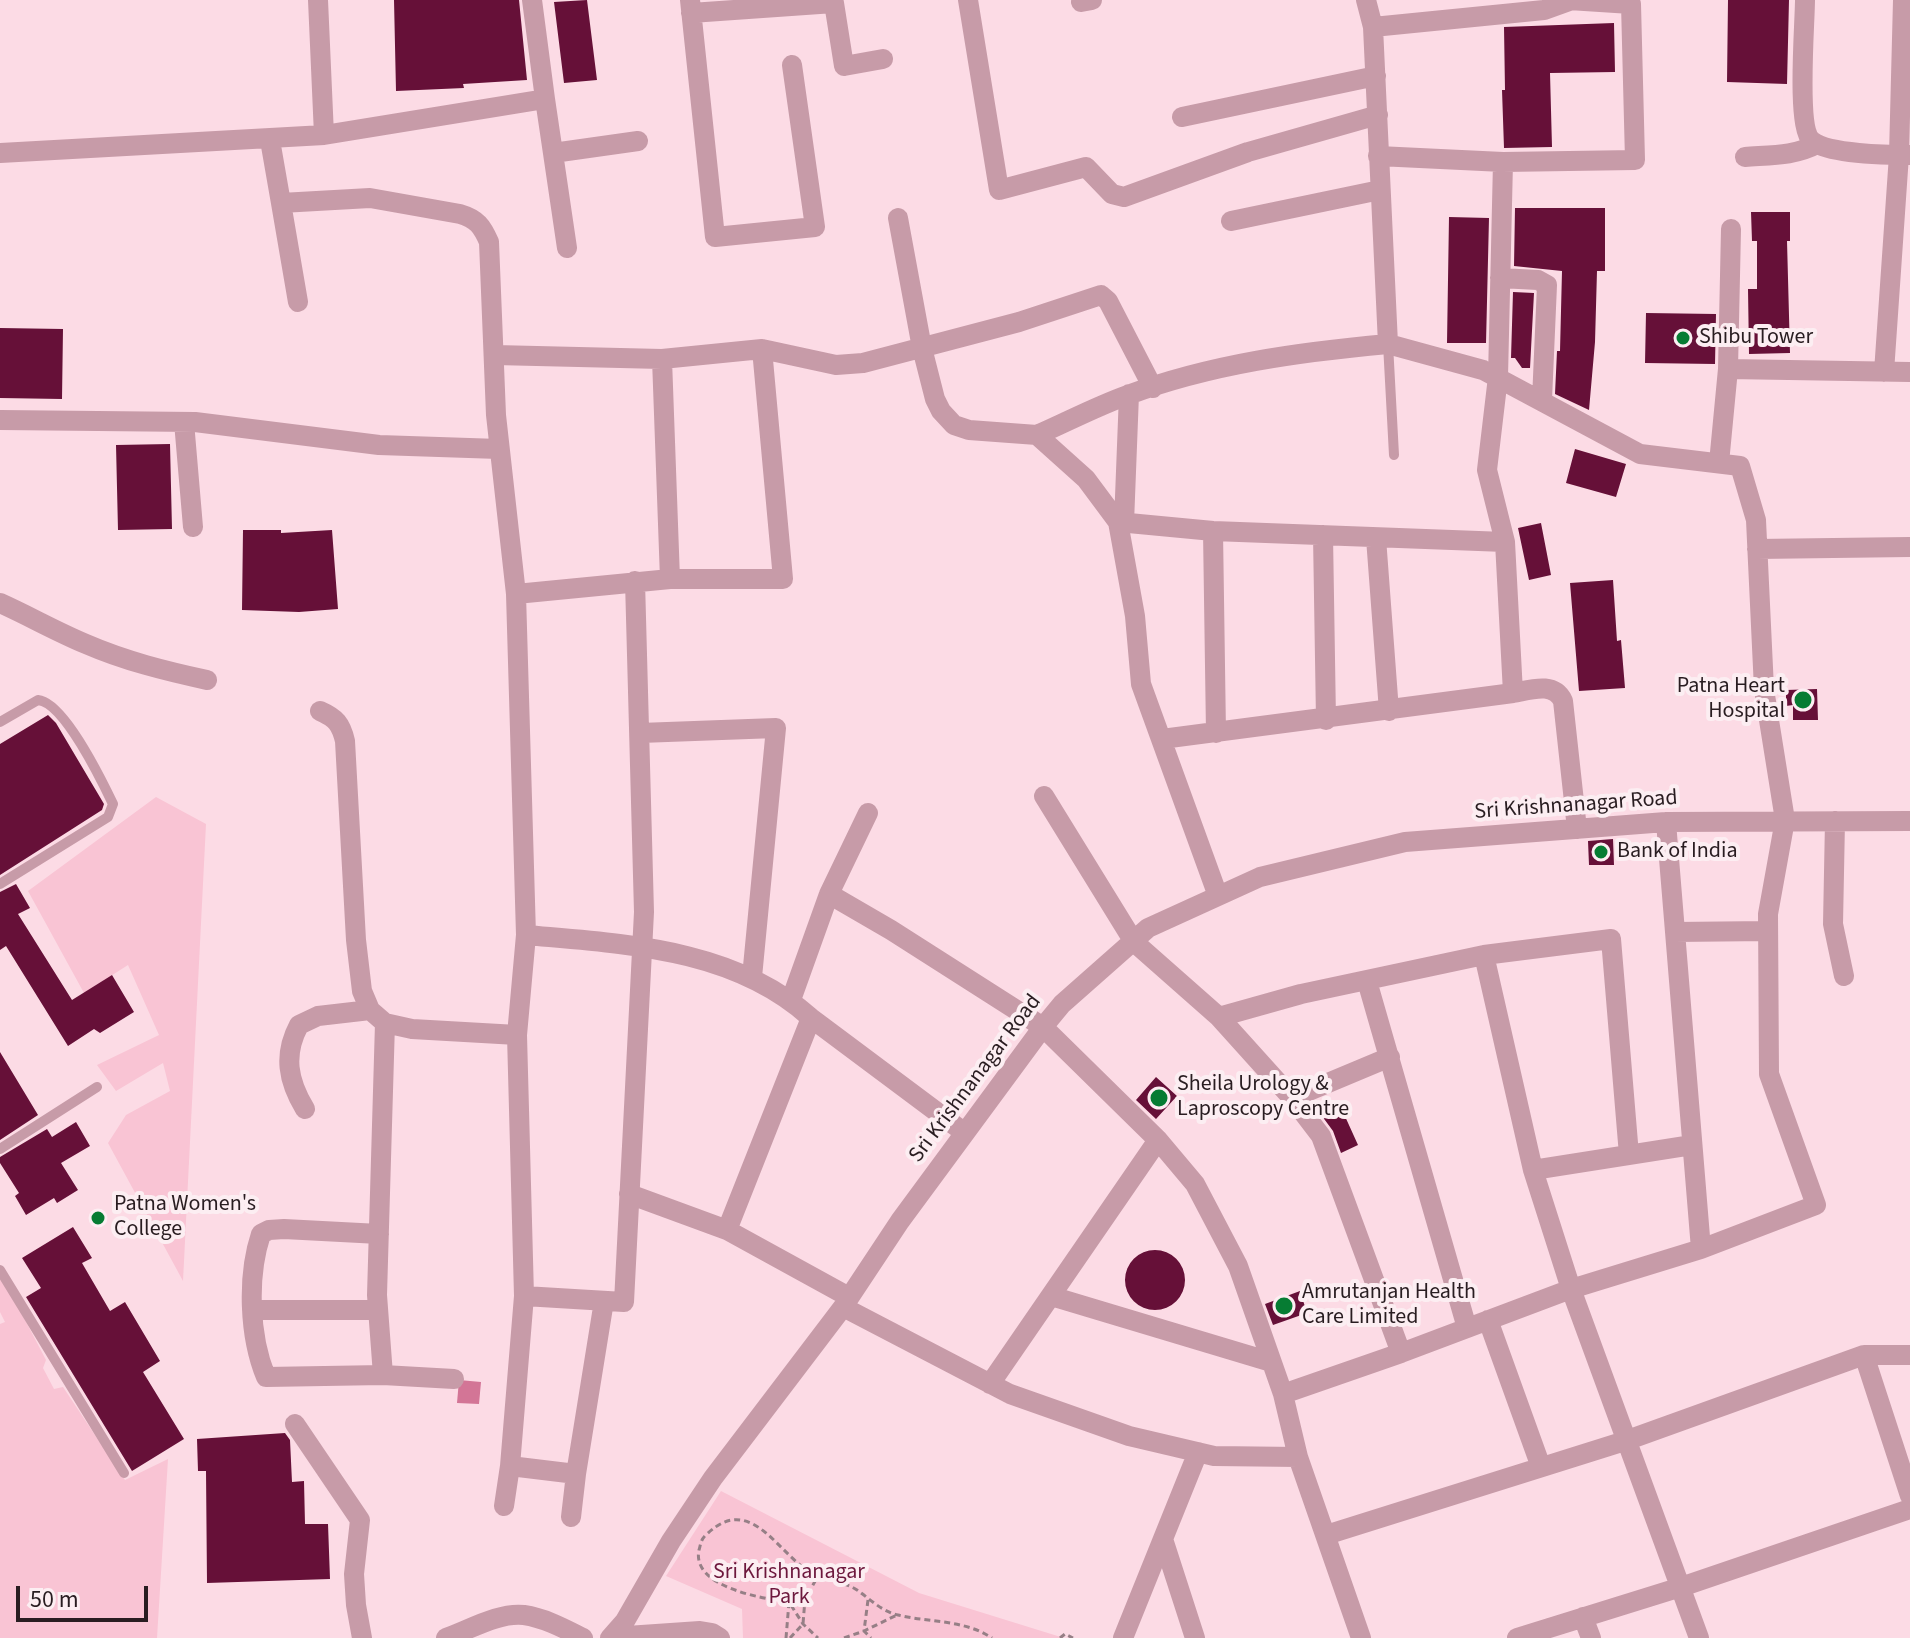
<!DOCTYPE html>
<style>
body{margin:0}
#map{position:relative;width:1910px;height:1638px;overflow:hidden;background:#fcdbe5;font-family:"Source Sans 3",sans-serif}
canvas{display:block}
.scale{position:absolute;left:16px;top:1586px;width:132px;height:36px;box-sizing:border-box;border:4px solid #291d21;border-top:0;padding-left:10px;font-size:24px;line-height:28px;white-space:nowrap;color:#291d21;-webkit-text-stroke:6px #fceef2;paint-order:stroke}
</style>
<div id="map">
<canvas width="1910" height="1638"></canvas>
<div class="scale">50 m</div>
</div>
<script>
const c = document.querySelector('canvas').getContext('2d');
c.lineJoin = 'round';
function fillPath(path, color) {
  c.fillStyle = color;
  c.fill(path, 'evenodd');
}
function trace(path, color, width, dash) {
  c.strokeStyle = color;
  c.lineWidth = width;
  c.lineCap = dash ? 'butt' : 'round';
  c.setLineDash(dash || []);
  c.stroke(path);
}
function drawText(font, color, halo, rows, align = 'center') {
  c.font = font + ' "Source Sans 3",sans-serif';
  c.lineWidth = 8;
  c.setLineDash([]);
  c.textBaseline = 'middle';
  c.strokeStyle = halo;
  c.fillStyle = color;
  for (const [text, x, y, turn = 0] of rows) {
    c.save();
    c.translate(x, y);
    c.rotate((+turn || 0) * Math.PI / 180);
    c.textAlign = isNaN(turn) ? turn : align;
    if (halo) c.strokeText(text, 0, 0);
    c.fillText(text, 0, 0);
    c.restore();
  }
}
const green = new Path2D(`
 M156,797l50,27 -23,457 -75,-138 18,-28 44,-24 -7,-28 -47,28 -19,-26 62,-30 -31,-70 -44,28 -56,-102z
 M0,1272l46,88 -3,8 11,21 9,-2 62,93 43,-21 -11,179h-157v-314l5,-2 -5,-10z
 M721,1491l198,102 145,45h-321l-1,-29 -76,-33z`);
const water = new Path2D(`
 M459,1380l22,2 -2,22 -22,-1z`);
const building = new Path2D(`
 M394,0h125l8,80 -64,4 1,4 -68,3z
 M587,0l10,80 -33,3 -10,-81z
 M1728,0h61l-2,84 -60,-2z
 M1614,23l1,49 -65,1 2,74 -48,1 -2,-58h3l-1,-63z
 M1515,208h90v63h-8l-2,71 -6,68 -34,-16 2,-43h3l2,-80 -48,-5z
 M1751,212h39v29h-3l3,112 -41,1 -1,-65h9v-48h-5z
 M1449,217l40,1 -3,125h-39z
 M1513,292l21,1 -4,75h-8l-7,-10h-4z
 M1646,313l70,1 -1,50 -70,-1z
 M0,328l63,1 -1,70 -62,-1z
 M170,444l2,85 -54,1 -2,-85z
 M1575,449l51,15 -10,33 -50,-14z
 M1541,523l10,52 -22,5 -11,-52z
 M243,530h38v3l51,-3 6,79 -39,3 -57,-2z
 M1613,580l4,61 4,-1 4,48 -46,3 -9,-108z
 M1817,689l1,31h-25v-15l-7,1v-16z
 M48,715l8,8 48,81 -2,6 -102,65v-131z
 M1613,839l1,26h-25l-1,-24z
 M16,884l14,24 -12,6 54,86 40,-25 22,37 -34,21 -6,-4 -26,17 -62,-100 -6,4v-58z
 M0,1052l38,63 -38,25z
 M1156,1077l21,19 -21,23 -20,-19z
 M1339,1103l19,42 -17,8 -8,-22 -14,-19z
 M76,1122l14,24 -29,17 17,27 -21,13 -3,-5 -28,17 -11,-19 4,-3 -19,-30v-6l47,-28 5,8z
 M73,1227l19,31 -10,5 28,48 15,-9 35,59 -17,11 41,67 -52,32 -106,-174 15,-9 -19,-30z
 M1125 1280a30 30 0 1 1 60 0a30 30 0 1 1-60 0Z
 M1300,1291l7,22 -34,12 -8,-21z
 M285,1433l5,7 2,42 12,-1 1,43h23l2,55 -123,4 -1,-112h-8l-1,-32z`);
const path = new Path2D(`
 M805,1599l-16,3 14,22 15,14
 M868,1600l-4,31 33,-16
 M786,1638l3,-36c-25,-3 -98,-15 -90,-52 2,-7 2,-11 8,-16 46,-44 73,26 110,42 13,5 28,6 40,14 13,9 24,21 41,25 32,8 65,4 94,23
 M790,1638l13,-14 2,-25 13,-23
 M844,1638l20,-7 7,7
 M1060,1638l5,-4 8,4`);
const lane = new Path2D(`
 M1388,344l6,111
 M0,722l38,-22c26,2 64,81 75,104l-5,13 -108,67
 M0,1149l97,-62
 M0,1270l124,203`);
const street = new Path2D(`
 M318,0l6,135
 M690,0l25,237 100,-10 -23,-162
 M968,0l31,190 87,-23 26,27 12,3 124,-45 130,-37
 M1805,0c0,24 -9,128 7,141 16,13 76,14 98,14
 M1081,2l11,-2
 M691,13l143,-10 10,63 39,-7
 M1373,27l171,-17 25,-9
 M545,99l22,149
 M1182,117l194,-41
 M270,140l11,63 89,-5 90,16c17,5 22,12 29,28l7,173 20,179 10,341 -9,100 7,261 -14,170 -6,40
 M0,153l324,-18 221,-36 -13,-99
 M553,153l85,-12
 M1378,156l125,6 132,-2 -4,-156 -62,-4
 M1745,157c25,-2 50,-1 72,-13
 M1503,162l-5,215 -11,93 18,72 8,151c17,-3 41,-12 50,8l14,128
 M281,203l17,99
 M898,218l24,130 13,51 6,12 13,14 15,5 68,5 49,44 32,43 17,94 6,68 77,212
 M1231,221l149,-31
 M1500,278l38,2 9,5 -5,115
 M495,355l167,4 100,-10 74,16 27,-2 156,-41 82,-27 7,6 45,87
 M662,359l8,220
 M1728,369l3,-140
 M1884,372l15,-217 4,-155
 M0,420l195,2 184,23 120,4
 M184,422l9,105
 M1037,435c30,-13 60,-29 91,-40 83,-31 172,-43 260,-51
 M1719,463l9,-94 182,3
 M1118,522l95,9 292,11
 M1124,523l5,-129
 M1213,531l3,202
 M1323,535l3,185
 M1376,538l13,173
 M1757,549l153,-2
 M516,594l154,-15h113l-21,-230
 M0,603c29,13 57,29 86,41 39,17 80,27 121,36
 M320,711c16,7 21,13 25,30l11,199 6,51 8,19 15,13 27,6 105,6
 M640,733l136,-5 -24,249
 M1162,739l351,-46
 M1044,796l90,146 85,75 73,81 29,38 80,217
 M1835,821l-2,103 11,52
 M1666,822l35,427
 M829,894l62,36 152,97 115,113 37,44 43,82 45,128 15,63 63,181
 M1675,932l93,-1
 M526,935c99,9 208,13 285,83l154,115
 M1484,955l49,215 38,119 128,349
 M1367,981l100,347
 M791,1000l38,-106 39,-81
 M1219,1017l82,-23 183,-39 127,-16 18,216
 M1292,1098l98,-41
 M305,1109c-17,-28 -22,-54 -6,-84l19,-9 52,-6
 M1533,1170l159,-25
 M629,1194l98,36 122,67
 M727,1230l84,-212
 M379,1234l-95,-5 -15,1 -8,4c-14,42 -12,102 5,143l117,-2 71,4
 M524,1296l100,6 20,-390 -9,-331
 M1051,1296l220,66
 M843,1307l167,87 119,42 85,20 84,1
 M252,1310h126
 M1488,1320l53,147
 M1864,1355h46
 M383,1375l-6,-80 8,-272
 M990,1384l168,-244
 M1283,1394l118,-41 170,-64 130,-40 115,-44 -47,-131 -1,-160 17,-94 -21,-131 -8,-169 -16,-54 -100,-12 -157,-84 -95,-26 -15,-317 -7,-27
 M295,1424l65,96 -6,54 2,31 6,33
 M510,1466l66,8 28,-173
 M571,1517l5,-43
 M1326,1535l299,-94 239,-86 46,141
 M1163,1539l32,99
 M1583,1617l8,21
 M627,1636l73,-5 12,2 8,5
 M446,1638c23,-8 53,-26 78,-23 21,3 41,14 59,23
 M610,1638l15,-17 46,-80 42,-63 130,-171 57,-86 143,-194 19,-23 86,-76 112,-51 145,-35 261,-20 244,-1
 M1123,1638l75,-186
 M1517,1638l164,-51 229,-78`);
const markers = [
 [1683,338,8,"#067c33"],
 [1803,700,10,"#067c33"],
 [1601,852,8,"#067c33"],
 [1159,1098,10,"#067c33"],
 [98,1218,8,"#067c33"],
 [1284,1306,10,"#067c33"]
];
const poiNames = [
 ["Shibu Tower",1699,338],
 ["Patna Heart",1785,687,"right"],
 ["Hospital",1785,712,"right"],
 ["Bank of India",1617,852],
 ["Sheila Urology &",1177,1085],
 ["Laproscopy Centre",1177,1110],
 ["Patna Women's",114,1205],
 ["College",114,1230],
 ["Amrutanjan Health",1302,1293],
 ["Care Limited",1302,1318]
];
const streetNames = [
 ["Sri Krishnanagar Road",1576,806,-4],
 ["Sri Krishnanagar Road",976,1079,-53]
];
const parkNames = [
 ["Sri Krishnanagar",789,1573],
 ["Park",789,1598]
];
fillPath(green, '#f9c4d4');
fillPath(water, '#d37596');
fillPath(building, '#661038');
trace(path, '#967f86', 3, [6, 4]);
trace(lane, '#c79ba8', 10);
trace(street, '#c79ba8', 20);
for (const [x, y, r, color] of markers) {
  const dot = new Path2D();
  dot.arc(x, y, r, 0, 2 * Math.PI);
  c.fillStyle = color;
  c.fill(dot);
  trace(dot, '#fceef2', 3);
}
drawText('22px', '#291d21', '#fceef2', poiNames, 'left');
drawText('22px', '#291d21', '#fceef2', streetNames);
drawText('22px', '#6d183d', '#fceef2', parkNames);
</script>
